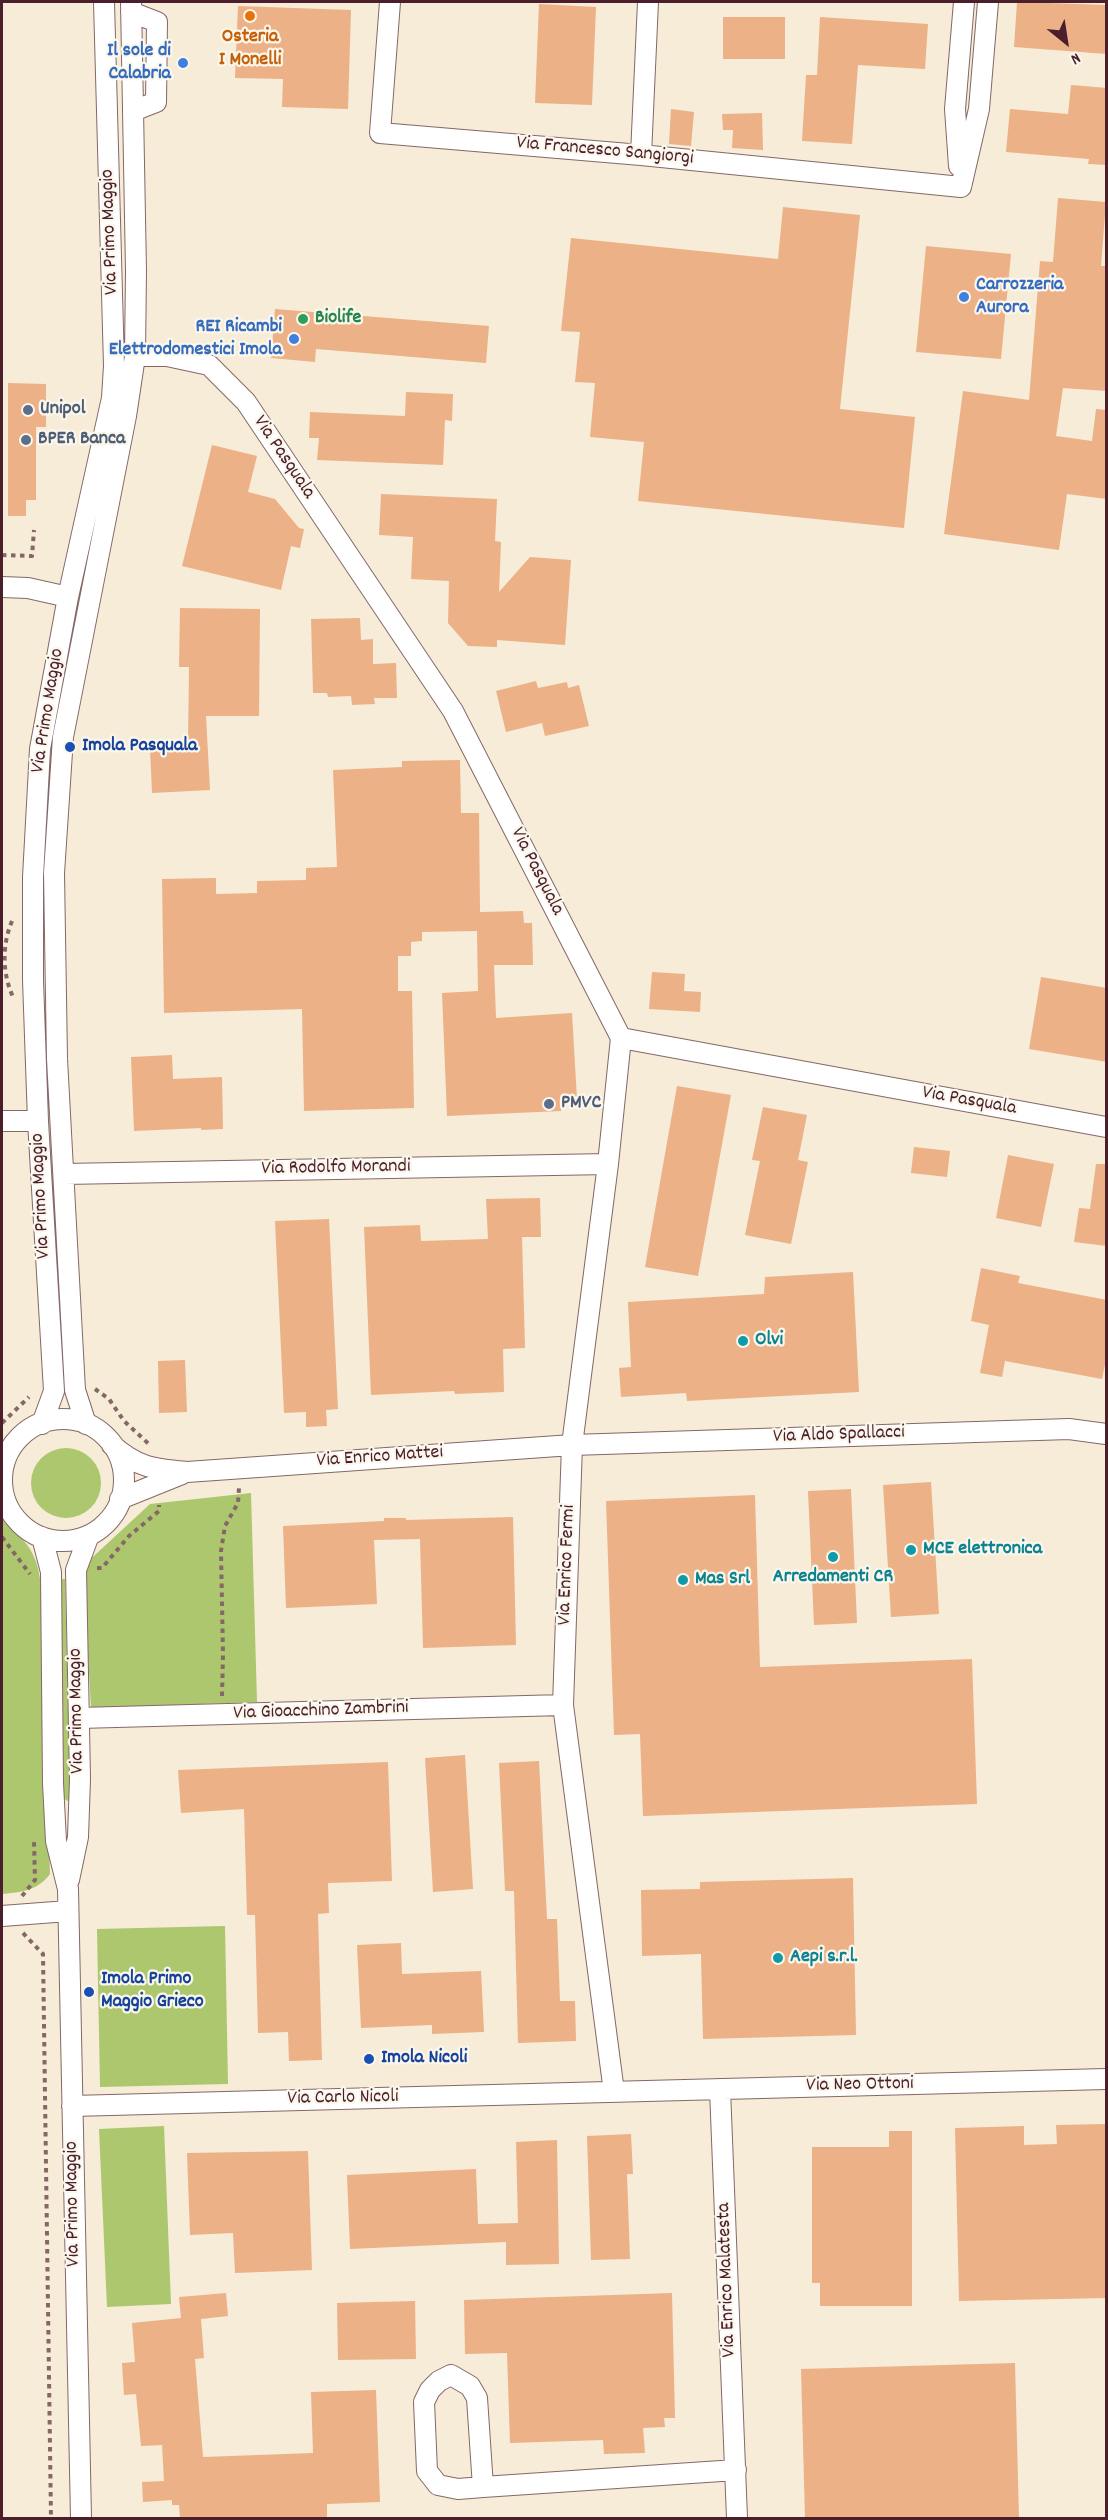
<!DOCTYPE html>
<style>
body{margin:0}
#map{position:relative;width:1108px;height:2520px;overflow:hidden;background:#f6ecd7;font-family:Dekko,sans-serif}
canvas{display:block}
.frame{position:absolute;inset:0;border:3px solid #4a1f2b;pointer-events:none}
.north{position:absolute;left:1036px;top:12px;width:60px;height:60px;-webkit-text-stroke:4px #fbf7ec;paint-order:stroke;rotate:150deg;font-size:16px;font-weight:700;line-height:24px;text-align:center;color:#4a1f2b}
.north::after{content:'';display:block;margin:auto;width:21px;height:27px;background:#4a1f2b;clip-path:polygon(50% 0,100% 100%,50% 72%,0 100%)}
</style>
<div id="map">
<canvas width="1108" height="2520"></canvas>
<div class="frame"></div>
<div class="north">N</div>
</div>
<script>
const c = document.querySelector('canvas').getContext('2d');
c.lineJoin = 'round';
function fillPath(path, color) {
  c.fillStyle = color;
  c.fill(path, 'evenodd');
}
function trace(path, color, width, dash) {
  c.strokeStyle = color;
  c.lineWidth = width;
  c.lineCap = dash ? 'butt' : 'round';
  c.setLineDash(dash || []);
  c.stroke(path);
}
function drawText(font, color, halo, rows, align = 'center') {
  c.font = font + ' Dekko,sans-serif';
  c.lineWidth = 4.5;
  c.setLineDash([]);
  c.textBaseline = 'middle';
  c.strokeStyle = halo;
  c.fillStyle = color;
  for (const [text, x, y, turn = 0] of rows) {
    c.save();
    c.translate(x, y);
    c.rotate((+turn || 0) * Math.PI / 180);
    c.textAlign = isNaN(turn) ? turn : align;
    if (halo) c.strokeText(text, 0, 0);
    c.fillText(text, 0, 0);
    c.restore();
  }
}
const green = new Path2D(`
 M31 1483a35 35 0 1 1 70 0a35 35 0 1 1-70 0Z
 M251,1493l6,209 -166,6 -8,-142 67,-62z
 M2,1517c23,27 34,29 39,68l9,289c-13,17 -28,18 -48,20z
 M60,1579h5l5,220 -3,2 -3,-3z
 M225,1926l3,158 -128,3 -3,-158z
 M164,2126l7,178 -64,3 -8,-178z`);
const building = new Path2D(`
 M1017,2l90,3v49l-93,-7z
 M539,4l57,3 -4,98 -57,-2z
 M238,6l113,4 -3,99 -66,-2 1,-28 -48,-1z
 M723,17h62v42h-62z
 M820,17l108,7 -3,45 -67,-4 -6,79 -50,-3 4,-66h11z
 M1071,85l36,3v77l-19,-1 1,-5 -83,-7 4,-43 58,5z
 M671,109l23,3 -3,34 -22,-2z
 M762,113l1,37 -31,-2 1,-18h-10l-1,-16z
 M1058,198l48,4 -5,64h6v125l-44,-3 -7,48 36,5 4,-32 11,1v89l-40,-5 -8,56 -115,-16 19,-143 66,9 11,-139 13,1z
 M783,207l77,8 -20,194 75,8 -11,111 -266,-27 6,-59 -54,-5 5,-54 -20,-1 5,-50 -19,-1 10,-93 207,21z
 M926,246l85,8 -10,105 -85,-7z
 M275,309l214,17 -3,37 -170,-14 -1,13 -44,-4z
 M8,383l38,1v43h-10v73h-10v16h-18z
 M406,392l47,2 -1,27 -7,-1 -2,45 -126,-5 2,-22h-10l1,-26 95,4z
 M212,445l45,11 -9,36 27,7 24,29 5,1 -4,19 -9,-2 -10,44 -99,-24z
 M381,494l116,5 -2,42 6,1 -2,50 31,-35 41,3 -6,85 -68,-5v7l-29,-1 -20,-23 1,-42 -38,-2 2,-42 -34,-2z
 M180,608l80,1 -1,107h-53l4,74 -58,3 -2,-45 38,-3 1,-78h-10z
 M360,618l1,22 12,-1v25l23,-1 1,35h-23l1,6 -23,1 -1,-9 -23,1 -1,-4h-14l-2,-74z
 M536,681l2,7 29,-6 1,6 11,-3 10,41 -44,10 -3,-13 -36,9 -10,-41z
 M460,760l1,53h18l1,99 43,-1 1,12h8l1,42h-39l2,53 76,-5 5,86 -16,1v11l-114,5 -5,-123 36,-2 -1,-60 -55,1v9l-11,1v14h-13v35h14l2,117 -110,3 -2,-102 -138,4 -2,-134 54,-1v16l41,-1v-12l49,-1v-12l31,-1 -4,-97 69,-3v-6z
 M652,972l33,2 -1,17 17,1 -1,20 -51,-3z
 M1041,977l66,11v74l-78,-13z
 M172,1055l1,24 49,-2 1,52 -22,1v-2l-67,3 -3,-74z
 M677,1086l54,9 -33,181 -53,-9z
 M763,1107l44,8 -9,45 10,2 -17,82 -46,-9 15,-74 -8,-1z
 M914,1147l36,4 -3,26 -36,-4z
 M1008,1155l46,9 -13,63 -45,-9z
 M1096,1164h11v82l-33,-4 5,-34 11,1z
 M540,1198l1,39h-19l3,111 -22,1 1,43 -49,2 -1,-3 -83,4 -7,-168 56,-2 1,16 67,-2 -2,-40z
 M329,1219l9,190 -12,1 1,16 -21,1v-15l-22,1 -9,-192z
 M981,1268l39,8 -2,7 89,17v55l-5,24 -97,-18 -3,16 -22,-4 9,-48 -18,-4z
 M853,1272l6,120 -172,9 -1,-8 -65,4 -2,-29 12,-1 -3,-65 136,-8 1,-17z
 M185,1360l2,52 -28,1 -1,-52z
 M931,1482l8,132 -48,3 -8,-132z
 M851,1489l6,134 -43,2 -6,-134z
 M755,1495l5,172 212,-8 5,145 -334,12 -3,-82 -26,1 -8,-234z
 M513,1517l3,128 -93,3 -3,-109 -46,1 3,64 -91,4 -3,-82 101,-5v-3h22v2z
 M465,1755l8,134 -40,3 -8,-134z
 M539,1761l8,158h10l3,82h15l1,40 -58,2 -4,-152h-9l-6,-128z
 M388,1762l4,119 -64,2 1,30 -11,1 4,146 -33,1 -1,-29 -30,1 -3,-118h-8l-3,-106 -63,4 -3,-43z
 M853,1878l3,157 -153,4 -2,-85 -59,2 -1,-66 59,-1v-7z
 M401,1943l1,31 79,-3 3,61 -52,2v-9l-71,3 -4,-83z
 M1107,2124v174l-148,3 -4,-173 69,-2v19l33,-1 -1,-19z
 M889,2131h23v175h-92v-23h-8v-136h77z
 M631,2134l2,40h-6l3,85 -39,1 -4,-124z
 M557,2140l2,124 -53,1v-23l-156,7 -3,-74 129,-6 2,55 40,-1 -2,-81z
 M308,2151l4,119 -77,3 -2,-40 -43,2 -3,-82z
 M226,2293l2,23 -27,3 3,39 -9,1 8,98 110,-4 -2,-61 65,-2 4,112 -53,2v14h-147l-1,-13h-7v-5l-29,2 -1,-20 22,-1 -2,-36 -21,1 -5,-52 -12,1 -2,-32 13,-1 -3,-39 49,-5 -2,-21z
 M672,2293l3,125h-11l1,9 -22,1 2,25 -41,1 -1,-14 -93,3 -3,-90 -42,1 -1,-54z
 M415,2301l1,58 -78,1 -1,-57z
 M1015,2363l4,155h-214l-4,-149z`);
const path = new Path2D(`
 M2,555l30,1 2,-26
 M12,921c-10,24 -10,52 1,76
 M95,1389l14,10 15,22 26,24
 M2,1423l27,-26
 M2,1537l28,37
 M97,1568h5l27,-32 30,-25v-6
 M222,1696l1,-41 -2,-104 4,-25 13,-23 1,-15
 M22,1896l13,-16 -1,-38
 M23,1933l20,21 8,564`);
const minor = new Path2D(`
 M390,2l-10,131 261,22 320,32
 M131,12l26,10 -1,80 -23,9
 M641,155l7,-153
 M959,166l-4,-57 9,-107
 M961,187l18,-78 9,-107
 M135,356h32l42,9 37,37 207,309 168,327 485,89
 M2,587l26,1 40,9
 M2,1121h36
 M64,1174l544,-10
 M2 1480a61 61 0 1 1 122 0a61 61 0 1 1-122 0Z
 M42,1424l12,-33 -16,-270 -5,-141v-103l7,-128 28,-152 44,-199 2,-32 -10,-364
 M86,1424l-11,-34 -18,-331 -3,-186 9,-136 63,-321 9,-60 1,-85 -5,-269
 M112,1445c26,23 42,24 75,27l385,-27 497,-16 37,5
 M120,1499l62,-25
 M42,1537l9,35 2,211 3,58 12,48 13,629
 M79,1718l484,-13
 M69,1880l9,-43 2,-58 -4,-209 13,-35
 M2,1916l66,-5
 M720,2089l17,429
 M614,2092l-51,-387 9,-260 36,-281 13,-126
 M72,2106l1034,-27
 M483,2487l-6,-89 -7,-12 -19,-11 -12,6 -9,9 -6,12 3,69 11,14 20,4 25,-2 253,-17`);
const markers = [
 [250,16,6,"#e8710a"],
 [183,63,6,"#3f7fe0"],
 [964,297,6,"#3f7fe0"],
 [303,319,6,"#2e9e5b"],
 [294,339,6,"#3f7fe0"],
 [28,410,6,"#5c6f8a"],
 [26,440,6,"#5c6f8a"],
 [70,747,6,"#1a4fb4"],
 [549,1104,6,"#5c6f8a"],
 [743,1341,6,"#0f9aa8"],
 [911,1550,6,"#0f9aa8"],
 [833,1557,6,"#0f9aa8"],
 [683,1580,6,"#0f9aa8"],
 [778,1958,6,"#0f9aa8"],
 [89,1992,6,"#1a4fb4"],
 [369,2059,6,"#1a4fb4"]
];
const foodNames = [
 ["Osteria",250,38],
 ["I Monelli",250,61]
];
const shopNames = [
 ["Il sole di",171,52],
 ["Calabria",171,75],
 ["Carrozzeria",976,286,"left"],
 ["Aurora",976,309,"left"],
 ["REI Ricambi",282,328],
 ["Elettrodomestici Imola",282,351]
];
const streetNames = [
 ["Via Francesco Sangiorgi",605,152,5],
 ["Via Primo Maggio",111,232,-92],
 ["Via Pasquala",283,458,56],
 ["Via Primo Maggio",49,711,-81],
 ["Via Pasquala",536,872,63],
 ["Via Pasquala",969,1102,10],
 ["Via Rodolfo Morandi",336,1169,-1],
 ["Via Primo Maggio",42,1196,-93],
 ["Via Aldo Spallacci",839,1436,-2],
 ["Via Enrico Mattei",380,1458,-4],
 ["Via Enrico Fermi",568,1565,-88],
 ["Via Primo Maggio",78,1711,-91],
 ["Via Gioacchino Zambrini",321,1712,-2],
 ["Via Neo Ottoni",860,2086,-1],
 ["Via Carlo Nicoli",343,2099,-1],
 ["Via Primo Maggio",74,2204,-91],
 ["Via Enrico Malatesta",728,2280,-92]
];
const leisureNames = [
 ["Biolife",315,319]
];
const serviceNames = [
 ["Unipol",40,410],
 ["BPER Banca",38,440],
 ["PMVC",561,1104]
];
const transitNames = [
 ["Imola Pasquala",82,747],
 ["Imola Primo",101,1980],
 ["Maggio Grieco",101,2003],
 ["Imola Nicoli",381,2059]
];
const cultureNames = [
 ["Olvi",755,1341],
 ["MCE elettronica",923,1550],
 ["Arredamenti CR",833,1578,"center"],
 ["Mas Srl",695,1580],
 ["Aepi s.r.l.",790,1958]
];
fillPath(green, '#acc76d');
fillPath(building, '#ecb187');
trace(minor, '#866767', 22);
trace(path, '#866767', 4, [4.5, 4.5]);
trace(minor, '#fff', 20);
for (const [x, y, r, color] of markers) {
  const dot = new Path2D();
  dot.arc(x, y, r, 0, 2 * Math.PI);
  c.fillStyle = color;
  c.fill(dot);
  trace(dot, '#fbf7ec', 2);
}
drawText('bold 20px', '#c56008', '#fbf7ec', foodNames);
drawText('bold 20px', '#366cbe', '#fbf7ec', shopNames, 'right');
drawText('20px', '#4a1f2b', '#fbf7ec', streetNames);
drawText('bold 20px', '#27864d', '#fbf7ec', leisureNames, 'left');
drawText('bold 20px', '#4e5e75', '#fbf7ec', serviceNames, 'left');
drawText('bold 20px', '#164399', '#fbf7ec', transitNames, 'left');
drawText('bold 20px', '#0d838f', '#fbf7ec', cultureNames, 'left');
</script>
